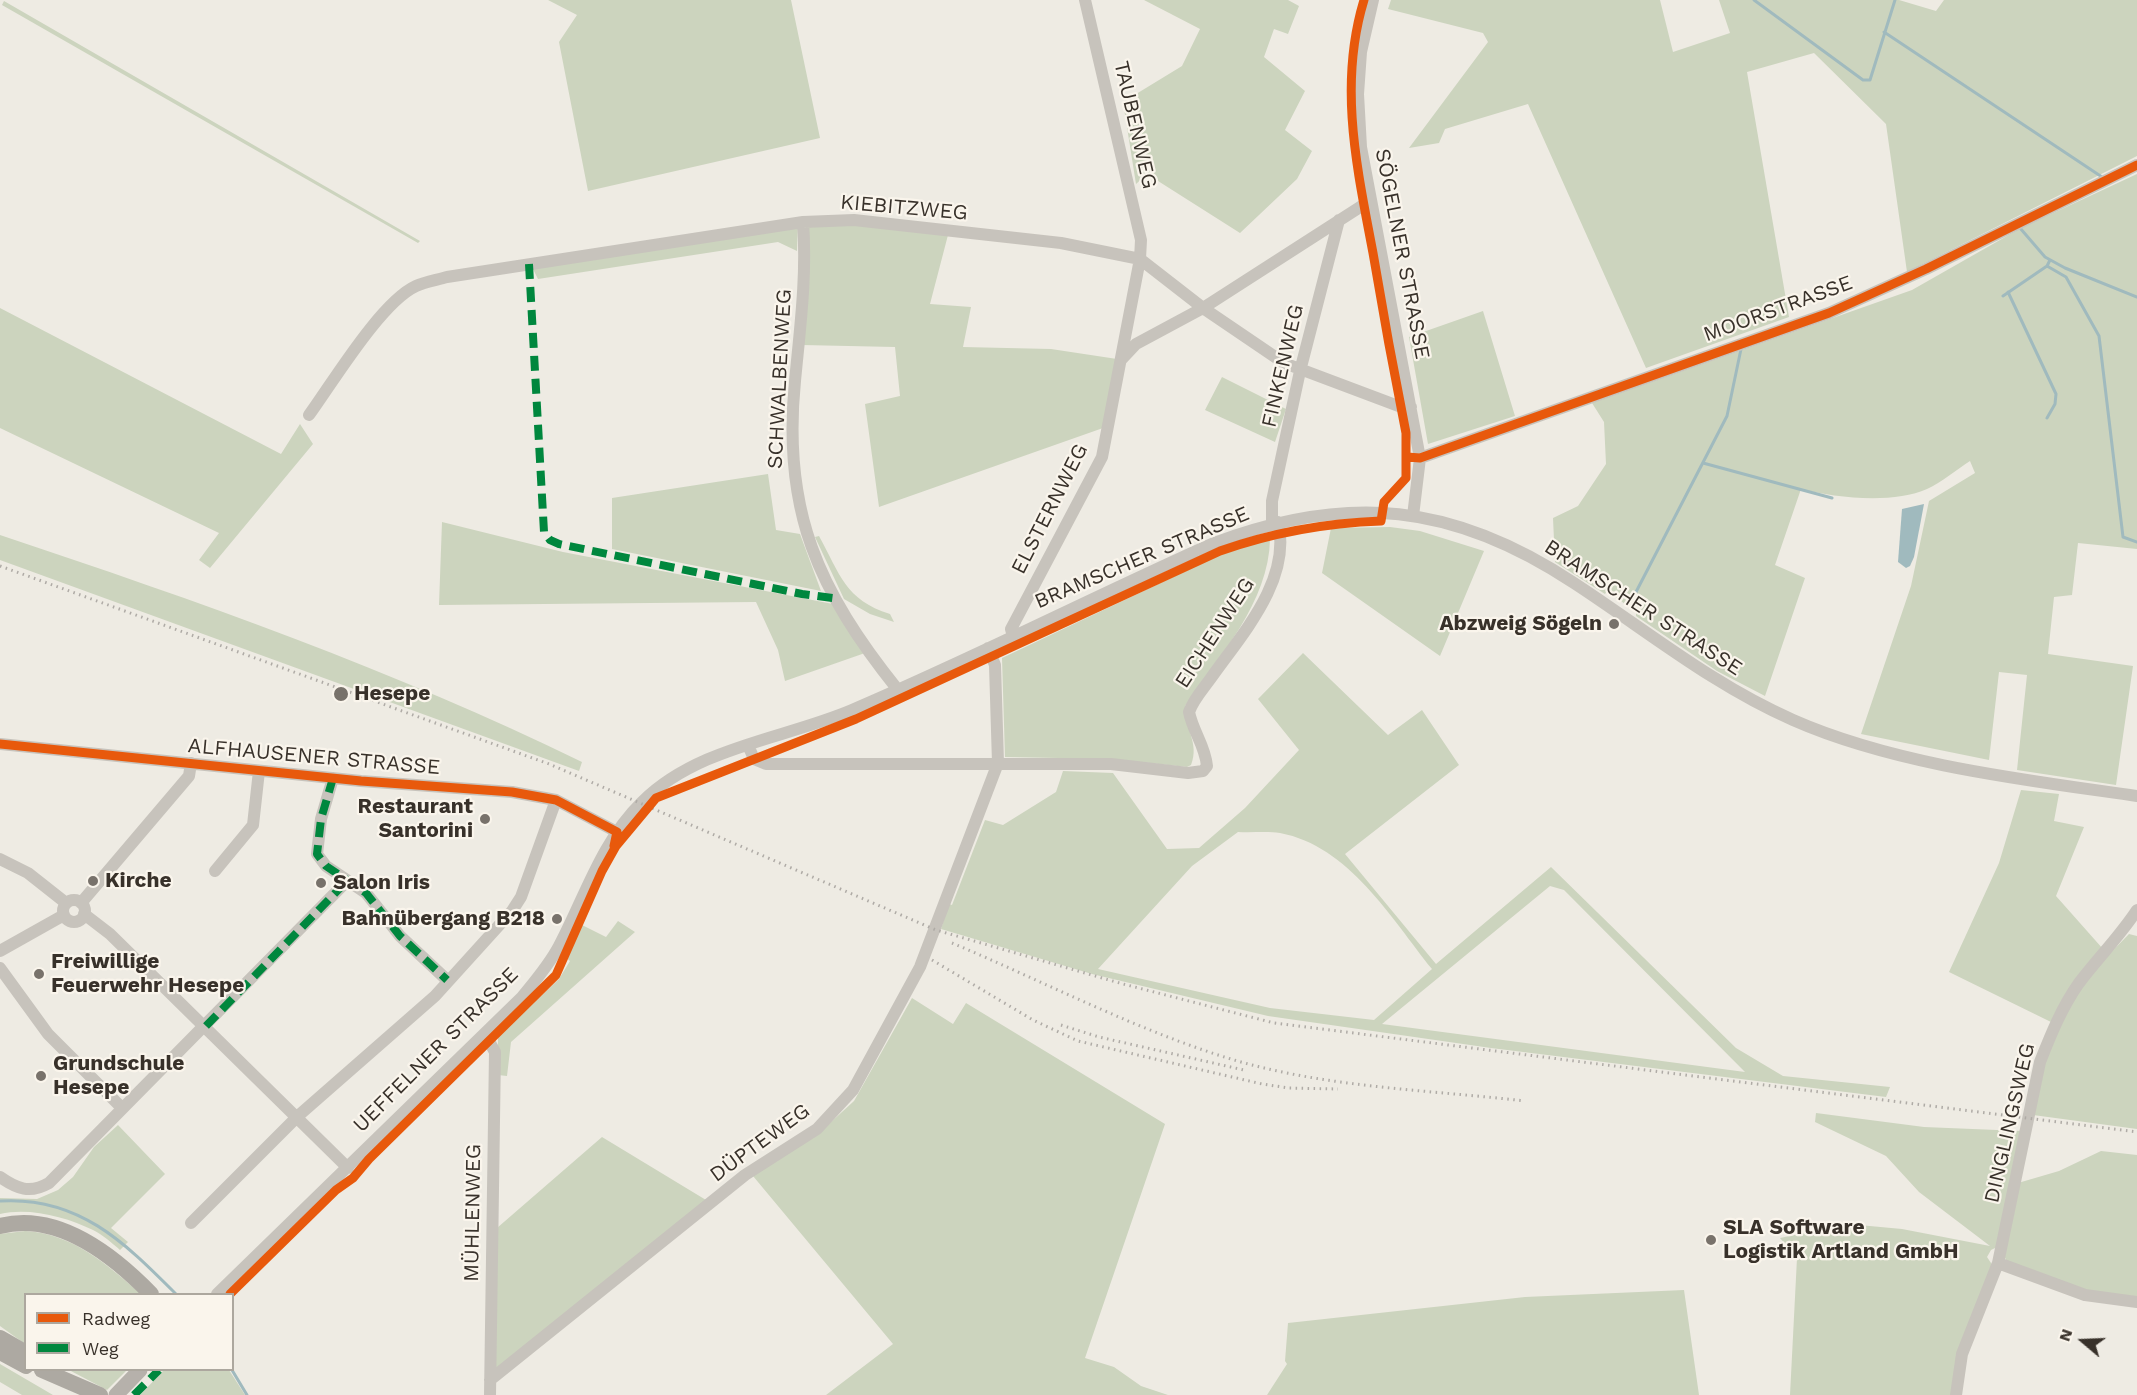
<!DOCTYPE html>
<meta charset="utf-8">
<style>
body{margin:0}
#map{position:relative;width:2137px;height:1395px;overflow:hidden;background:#eeebe3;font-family:"Work Sans",sans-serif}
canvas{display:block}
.legend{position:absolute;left:24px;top:1293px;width:210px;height:78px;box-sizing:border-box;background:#faf5ec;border:2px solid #aca79e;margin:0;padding:8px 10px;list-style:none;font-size:18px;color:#38312a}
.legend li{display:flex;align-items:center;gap:12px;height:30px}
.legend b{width:30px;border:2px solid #aca79e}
.north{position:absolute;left:2053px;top:1311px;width:60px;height:60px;-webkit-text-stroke:4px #faf5ec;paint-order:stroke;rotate:289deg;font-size:16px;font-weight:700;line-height:24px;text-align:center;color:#38312a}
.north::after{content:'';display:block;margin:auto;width:21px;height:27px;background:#38312a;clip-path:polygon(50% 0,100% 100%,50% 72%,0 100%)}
</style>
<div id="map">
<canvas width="2137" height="1395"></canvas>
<ul class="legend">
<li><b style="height:8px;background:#e8590c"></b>Radweg</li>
<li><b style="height:8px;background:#00873e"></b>Weg</li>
</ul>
<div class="north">N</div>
</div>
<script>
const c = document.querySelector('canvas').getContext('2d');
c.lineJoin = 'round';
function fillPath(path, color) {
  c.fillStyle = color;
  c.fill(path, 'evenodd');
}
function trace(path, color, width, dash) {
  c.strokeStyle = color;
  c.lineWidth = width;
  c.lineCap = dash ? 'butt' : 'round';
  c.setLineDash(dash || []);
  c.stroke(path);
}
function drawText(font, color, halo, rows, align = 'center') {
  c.font = font + ' "Work Sans",sans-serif';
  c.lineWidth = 4.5;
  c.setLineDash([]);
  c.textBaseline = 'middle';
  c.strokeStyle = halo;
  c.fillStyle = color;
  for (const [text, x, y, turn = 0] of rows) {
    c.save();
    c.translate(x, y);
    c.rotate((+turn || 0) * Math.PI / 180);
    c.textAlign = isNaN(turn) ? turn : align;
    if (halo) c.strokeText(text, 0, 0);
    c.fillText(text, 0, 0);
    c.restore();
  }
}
const green = new Path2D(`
 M548,0h243l29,138 -232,53 -29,-149 18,-27z
 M1144,0h144l11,6 -11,28 -14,-5 -10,28 41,34 -20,39 27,21 -15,28 -57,54 -93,-59 -11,10 -13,-82 59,-36 18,-37z
 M1391,0h269l13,52 57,-19 -11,-33h180l37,11 8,-11h193v156l-230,116 -21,-148 -72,-71 -67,19 42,245 -143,51 -118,-264 -83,25 -6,14 -30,5 79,-106 -5,-9 -95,-24z
 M4,1l416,240 -2,2 -416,-238z
 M2137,174v375l-59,-6 -6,52 -18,2 -6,57 85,12 -17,119 -99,-15 10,-95 -28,-3 -10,88 -128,-26 50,-148 18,-85 46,-28 -5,-12c-14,9 -28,21 -43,28 -33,15 -92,9 -126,0l-26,76 30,13 -40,118 -48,-25 -81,-55v-4l-29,-21 -2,3 -50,-32 -2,-44 25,-12 28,-42 -2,-42 -12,-19 320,-113 109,-62z
 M798,224l-1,27 -19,-9 -240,37 -6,-12z
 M806,224h42l100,11 -18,69 41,3 -8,40 88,2 66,10 -14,69 -224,79 -14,-103 35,-8 -5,-49 -93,-2z
 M0,308l281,146 19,-30 13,20 -103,124 -11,-8 20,-27 -219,-105z
 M1483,311l32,105 -87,28 -19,-107z
 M1222,377l64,32 -11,33 -70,-32z
 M768,474l8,56 24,4 21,57 -209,-42v-51z
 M442,522l121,30 270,52 32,49 -80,28 -7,-31 -22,-48 -317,3z
 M1390,527l30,4 64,20 -44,105 -118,-83 9,-45z
 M0,535c198,66 394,135 582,227l-3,9 -579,-211z
 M819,536c21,38 26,64 71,78l4,8 -24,-8 -26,-15 -29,-62z
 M1270,539c-1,63 -51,118 -85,167 -1,22 15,37 6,59l-4,2 -76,-8 -106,-2 -3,-99 224,-106z
 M1303,653l85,82 34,-25 37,55 -114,89 91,110 115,-97 185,181 47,28 107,11 -4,10 -395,-49 -223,-32 -176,-42 -151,-45 8,-25 3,1 33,-85 18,5 53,-33 7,-21 50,2 54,76 32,-1 46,-40 54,-58 -41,-51zM1238,832c14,1 29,-1 42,1 69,13 111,85 152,136l-58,51 -104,-12 -172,-39 94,-103zM1550,886l14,4 181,182 -363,-48z
 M2021,790l38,4 -5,27 30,6 -28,69 47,53 -52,73 -102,-50 50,-109z
 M618,921l17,11 -124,110 -4,34 -9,-1v-39l61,-57 11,-18 -5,-4 15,-33 26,13z
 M2129,934l8,2v193l-104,-14 10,-53 39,-80z
 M912,998l41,26 13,-21 199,121 -80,234 29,9 27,19 27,9h-342l67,-51 -140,-168 66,-43 35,-32z
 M1816,1113l108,14 97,4 -22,115 -8,4 -4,7 6,9 -39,129h-164l7,-137 -17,-20 68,-14 54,5 88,17 -71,-54 -33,-36 -71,-34z
 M118,1125l47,49 -54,54 17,14 -8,8c-8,-7 -17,-15 -27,-20 -26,-13 -64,-23 -93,-16v-16l37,1 21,-9 15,-13 21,-30z
 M602,1137l104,63 -212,172 3,-144z
 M2101,1151l36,4v144l-31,-2 -98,-32 -5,-12 15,-70 41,-12z
 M25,1231c49,3 81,33 116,63h-115l-1,50 -25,-18v-92z
 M1684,1290l15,105h-432l20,-31 -2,-3 3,-38 237,-26z
 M0,1364l53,31h-31l-22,-13z
 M69,1370h58l-20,20z
 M164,1370h65l16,25h-105z`);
const water = new Path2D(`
 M1924,504l-10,53 -4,9 -4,2 -8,-6 4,-53z`);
const stream = new Path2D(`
 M1754,0l109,80h7l25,-80
 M1884,32l218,145
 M2020,228l25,29 20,11 72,29
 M2050,260l-3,6 19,11 33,59 24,201 14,5
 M2008,292l48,102 -1,10 -8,14
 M2003,296l44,-30
 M1703,463l129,35
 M1636,592l91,-176 14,-67
 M0,1201c79,-5 125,42 176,93
 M232,1370l15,25`);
const minor = new Path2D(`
 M1373,0l-12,52 -3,42 3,53 59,311 -7,58
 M803,222c4,54 -3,106 -8,159 -13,130 23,209 103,309
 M1121,360l15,-16 67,-36 168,-108
 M309,415c24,-33 72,-113 107,-129 9,-4 21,-6 31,-9l356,-55 51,-2 207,23 79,16 63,49 81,55 117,44h10
 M1420,458l409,-145 97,-44 211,-104
 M1272,523v-22l28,-130 39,-151
 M1013,636l-2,-7 91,-172 38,-198 1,-19 -56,-240
 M0,744l361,37 151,11 44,8 61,32
 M748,745l6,14 12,5h345l77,9 15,-2 4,-5c-2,-21 -14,-34 -18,-54 4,-12 14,-23 22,-34 31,-44 81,-98 67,-156
 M333,778l-12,41 -4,35 9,12 40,27 34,43 47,44
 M0,859l28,14 38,30
 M215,871l38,-46 6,-54
 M63 911a11 11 0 1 1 22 0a11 11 0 1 1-22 0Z
 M81,903l108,-127 2,-13
 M84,914l26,20 238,234
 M0,951l64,-36
 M0,968l48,66 74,74
 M485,1034l10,18 -5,343
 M0,1177c17,12 30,17 49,6l297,-301
 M191,1223l107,-107 137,-120 77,-85 9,-14 35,-97
 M1998,1263l87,32 52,7
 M217,1294l305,-297c13,-16 27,-32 37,-51 26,-49 42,-104 83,-144 55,-55 142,-63 210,-92 122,-52 241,-113 362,-167 134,-50 239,-40 360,40 72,47 139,102 219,137 102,45 233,60 344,76
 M490,1380l255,-205 72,-46 36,-39 67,-123 78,-204 -3,-98 -7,-17
 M1956,1395l6,-41 36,-91 42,-201c11,-28 22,-55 39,-79 19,-25 41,-47 58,-73`);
const major = new Path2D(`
 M116,1395l24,-25`);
const highway = new Path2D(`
 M0,1226c58,-15 114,30 151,68
 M0,1338l26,15
 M0,1352l26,14
 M42,1370l58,25`);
const rail = new Path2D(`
 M0,566l549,198 387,166 187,54 151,39 863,109
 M952,943c93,39 192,91 289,119 93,26 189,28 284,39
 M932,960l101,60 45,21 184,43 27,4 49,1
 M1061,1025l38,12 145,33`);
const quiet = new Path2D(`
 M529,264l15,268 6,8 9,4 243,50 31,4
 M333,778l-12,41 -4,35 9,12 40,27 34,43 47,44
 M206,1026l140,-144
 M134,1395l25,-25`);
const cycleway = new Path2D(`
 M1407,457l13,1 409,-145 97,-44 211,-104
 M0,744l361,37 151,11 44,8 61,32 -3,14h2
 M230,1294l106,-104 17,-12 16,-19 187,-184 46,-104 14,-25 40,-48 200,-79 364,-168c54,-19 105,-28 161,-30l3,-19 22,-24v-45c-12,-60 -23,-120 -33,-180 -16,-85 -35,-168 -9,-253`);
const markers = [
 [1614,624,6,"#78726b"],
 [341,694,8,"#78726b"],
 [485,819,6,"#78726b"],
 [93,881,6,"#78726b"],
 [321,883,6,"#78726b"],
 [557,919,6,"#78726b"],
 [39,974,6,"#78726b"],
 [41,1076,6,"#78726b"],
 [1711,1240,6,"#78726b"]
];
const streetNames = [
 ["TAUBENWEG",1135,125,77],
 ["KIEBITZWEG",904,208,5],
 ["SÖGELNER STRASSE",1402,254,79],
 ["MOORSTRASSE",1778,309,-20],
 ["FINKENWEG",1283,366,-77],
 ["SCHWALBENWEG",780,379,-87],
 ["ELSTERNWEG",1050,509,-63],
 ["BRAMSCHER STRASSE",1142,558,-23],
 ["BRAMSCHER STRASSE",1643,608,33],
 ["EICHENWEG",1215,633,-57],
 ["ALFHAUSENER STRASSE",314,757,5],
 ["UEFFELNER STRASSE",436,1050,-45],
 ["DINGLINGSWEG",2010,1123,-77],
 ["DÜPTEWEG",760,1143,-36],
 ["MÜHLENWEG",473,1213,-89]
];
const poiNames = [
 ["Abzweig Sögeln",1602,624,"right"],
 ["Hesepe",354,694],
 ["Restaurant",473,807,"right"],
 ["Santorini",473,831,"right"],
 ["Kirche",105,881],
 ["Salon Iris",333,883],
 ["Bahnübergang B218",545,919,"right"],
 ["Freiwillige",51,962],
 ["Feuerwehr Hesepe",51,986],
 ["Grundschule",53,1064],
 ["Hesepe",53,1088],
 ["SLA Software",1723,1228],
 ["Logistik Artland GmbH",1723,1252]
];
fillPath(green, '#ccd4be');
fillPath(water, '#a0babe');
trace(stream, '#a0babe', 3);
trace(minor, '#c7c3bc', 12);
trace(major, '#b6b1ab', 15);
trace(highway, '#ada9a2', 16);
trace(rail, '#afaba6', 3, [1.5, 4.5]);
trace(quiet, '#00873e', 8, [15, 8]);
trace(cycleway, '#e8590c', 9);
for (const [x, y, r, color] of markers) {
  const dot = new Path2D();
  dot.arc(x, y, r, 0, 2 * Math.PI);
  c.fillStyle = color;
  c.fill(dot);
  trace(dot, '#faf5ec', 2);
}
drawText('21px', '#38312a', '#faf5ec', streetNames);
drawText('bold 21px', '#38312a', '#faf5ec', poiNames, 'left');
</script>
